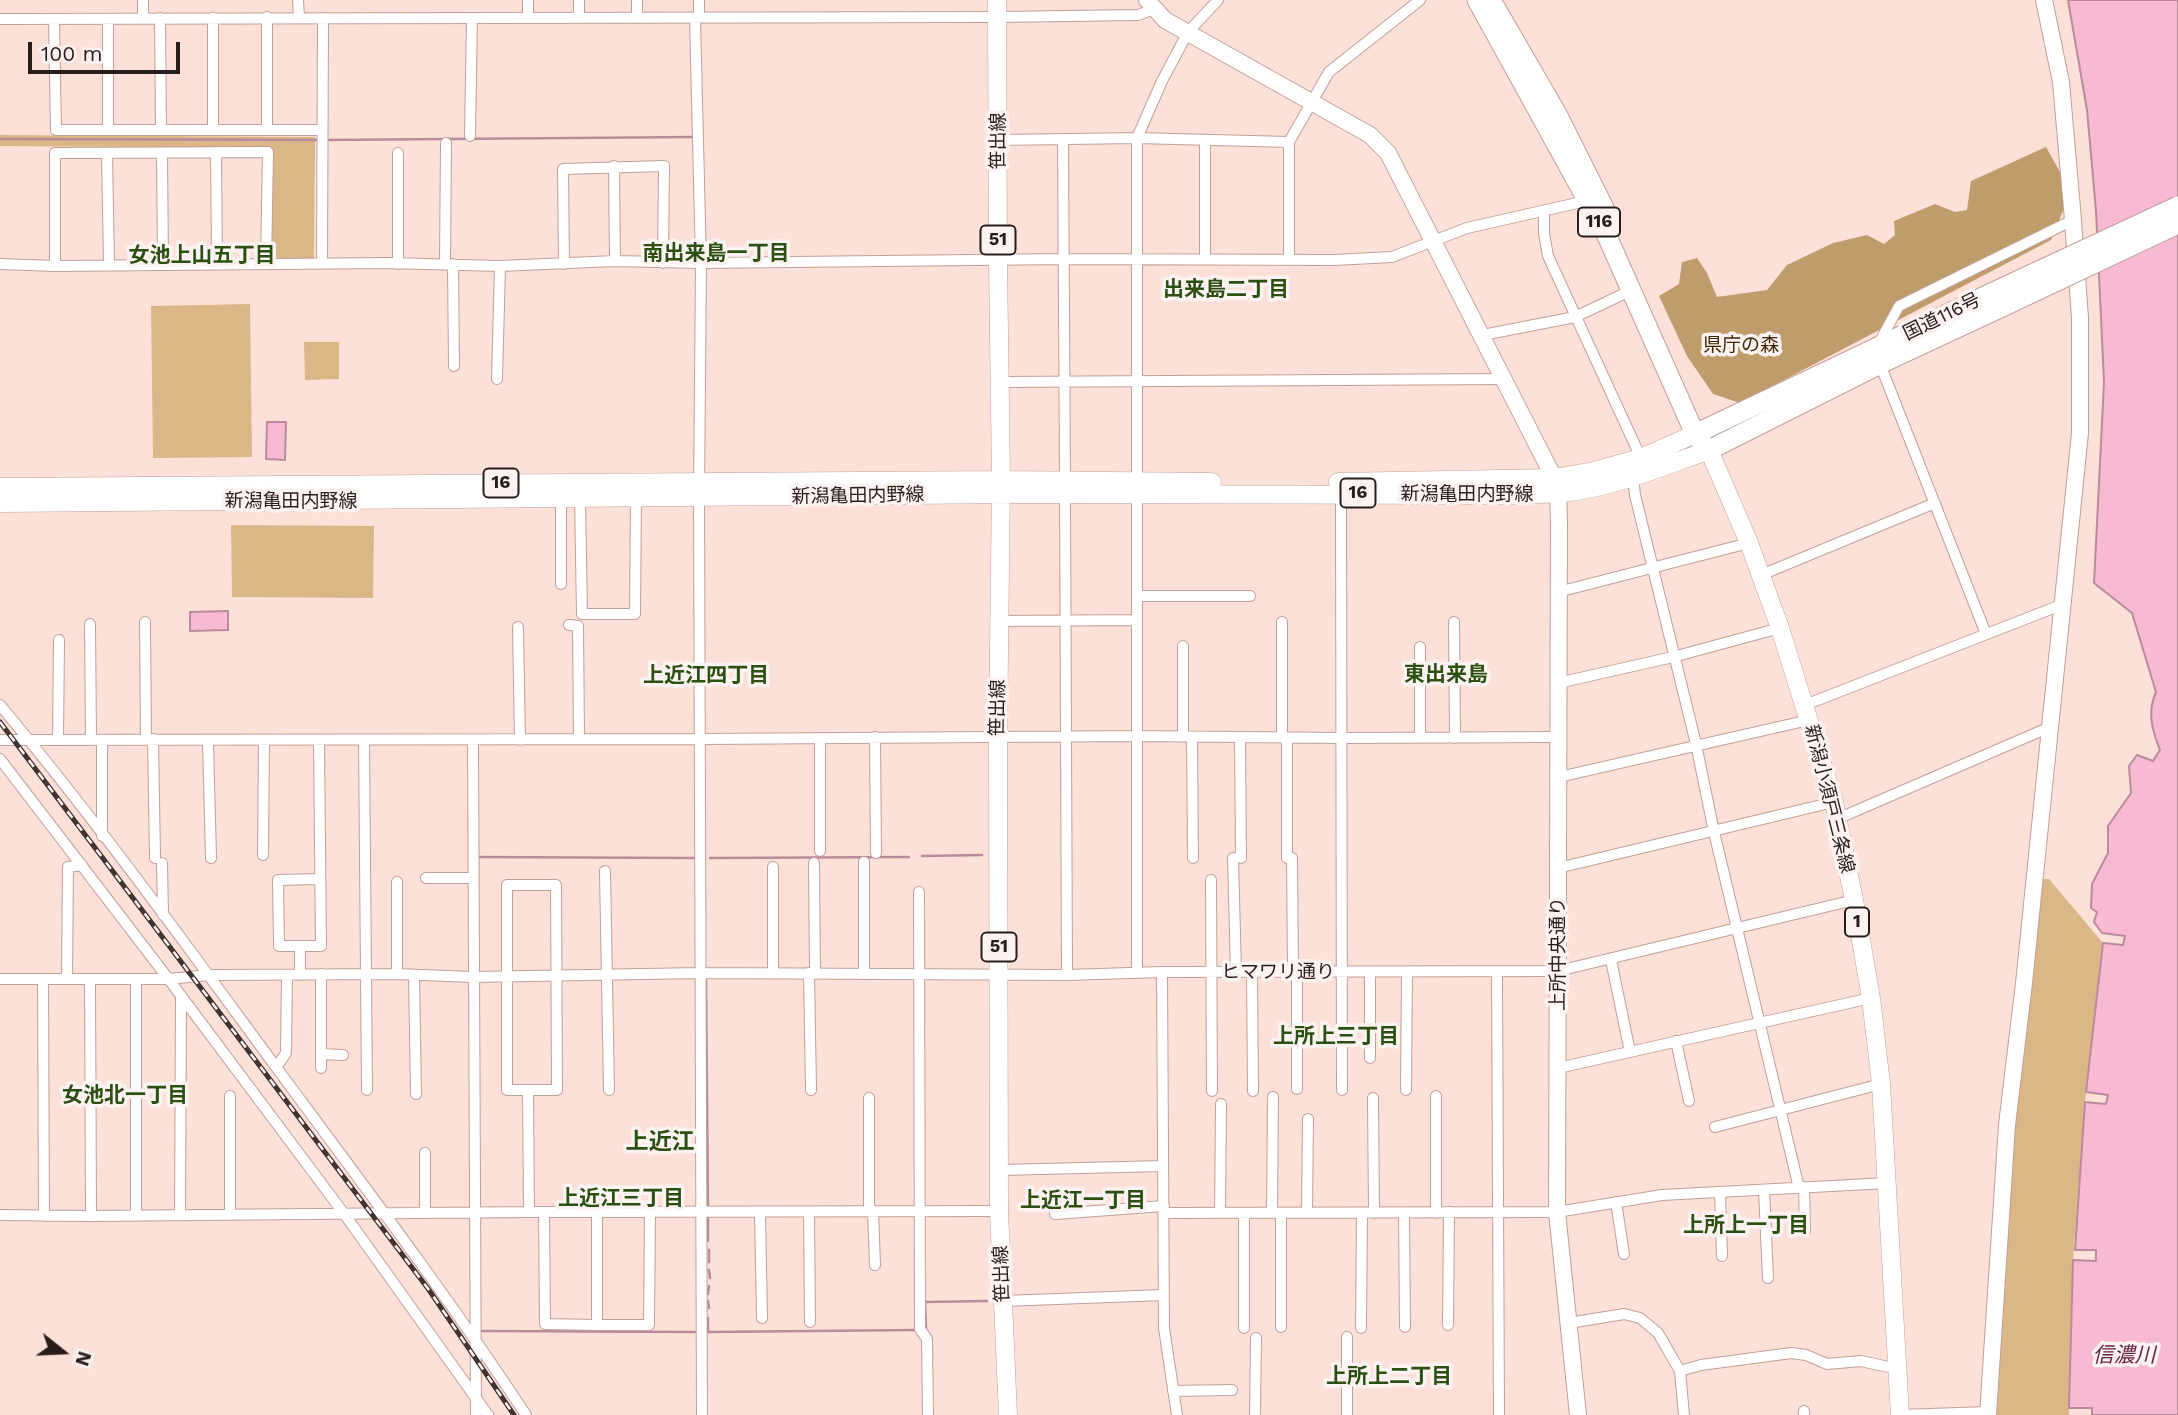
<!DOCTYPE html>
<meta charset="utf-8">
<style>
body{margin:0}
#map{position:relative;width:2178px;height:1415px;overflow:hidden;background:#fde1d9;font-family:"Work Sans",sans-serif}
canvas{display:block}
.north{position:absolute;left:28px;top:1317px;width:70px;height:70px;-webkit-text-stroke:5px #fbf3f1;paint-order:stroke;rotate:108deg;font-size:19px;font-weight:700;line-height:28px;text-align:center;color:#291d1a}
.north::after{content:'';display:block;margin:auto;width:24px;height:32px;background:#291d1a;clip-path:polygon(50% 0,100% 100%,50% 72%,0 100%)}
.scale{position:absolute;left:28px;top:42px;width:152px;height:32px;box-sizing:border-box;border:4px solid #291d1a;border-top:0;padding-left:9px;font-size:21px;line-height:24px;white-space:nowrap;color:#291d1a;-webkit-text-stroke:5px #fbf3f1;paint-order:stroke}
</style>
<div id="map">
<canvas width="2178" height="1415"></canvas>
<div class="north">N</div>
<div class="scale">100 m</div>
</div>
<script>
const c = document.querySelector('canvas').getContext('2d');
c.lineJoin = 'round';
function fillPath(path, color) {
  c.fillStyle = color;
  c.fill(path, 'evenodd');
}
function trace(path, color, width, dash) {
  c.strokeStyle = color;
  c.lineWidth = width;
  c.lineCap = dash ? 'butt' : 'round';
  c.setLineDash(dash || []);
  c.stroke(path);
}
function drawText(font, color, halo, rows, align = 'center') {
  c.font = font + ' "Work Sans","Noto Sans JP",sans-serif';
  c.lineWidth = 7;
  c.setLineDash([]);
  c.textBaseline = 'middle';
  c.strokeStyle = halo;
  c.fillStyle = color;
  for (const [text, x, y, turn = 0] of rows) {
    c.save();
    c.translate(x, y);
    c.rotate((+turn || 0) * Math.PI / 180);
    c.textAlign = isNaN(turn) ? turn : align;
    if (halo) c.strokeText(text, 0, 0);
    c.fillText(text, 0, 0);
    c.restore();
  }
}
const green = new Path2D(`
 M0,135l315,2 -1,122 -43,2 -1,-113 -270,-2z
 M250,304l2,153 -99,1 -2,-152z
 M304,342h35v37l-34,1z
 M231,525l143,1 -1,72 -141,-1z
 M2040,879h9l54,64 -18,159 -12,158 -4,148v7h-76l8,-162z`);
const forest = new Path2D(`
 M2046,147l14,25 5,34 -14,34 -311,163 -27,-9 -26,-38 -28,-60 20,-12 3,-22 15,-4 10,15 10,24 50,-7 20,-25 46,-22 34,-8 17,9 11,-9 -1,-14 41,-17 20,8 12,-2 4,-29z`);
const water = new Path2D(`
 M2068,0h110v1415h-86v-7h-23l4,-148 23,1v-11h-21l10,-148 21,2 2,-9 -22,-3 17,-149 20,2 2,-9 -23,-3 -8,-11 3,-10 -6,-4 1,-24 16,-31v-27l23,-33 -2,-27 8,-11 16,6 7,-11c-8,-20 -13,-38 -4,-58l-24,-79 -38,-30 10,-201 -8,-171 -9,-101z
 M267,422h19l-1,38 -19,-1z
 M228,611v19l-38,1v-19z`);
const stream = new Path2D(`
 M0,139l318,1
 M324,140l368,-3
 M922,856l60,-1
 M477,857l218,1
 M710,858l199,-1
 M706,981l2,225
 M708,1218v23
 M709,1262v-12
 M709,1270l1,8
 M708,1294l1,-8
 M708,1301l1,7
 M708,1318v14l209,-2
 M926,1328l-1,-26 62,-1
 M481,1331l216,1`);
const street = new Path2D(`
 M143,0v18
 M298,0l1,18
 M528,0v18
 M579,0v18
 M699,0v18
 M160,18l1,112
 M637,18v-18
 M695,18l6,245 -2,234 3,918
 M0,19l998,-2 140,-2 16,-6
 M54,20l2,110h266
 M108,129v-110
 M213,130v-112
 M267,130v-113
 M470,136l2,-118
 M998,140l139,-2 152,4 40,-70 91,-72
 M1063,140l2,340
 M216,152l1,113
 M107,153l2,111
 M398,153v111
 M162,154l1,111
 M614,166l1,95
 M1544,212v21l4,23 93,202
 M1205,260v-120
 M1289,260v-118
 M0,264l55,2 333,-3 112,3 115,-5 86,2 363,-4 270,1 58,-3 75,-29 119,-27
 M322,264l1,-246
 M445,264l1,-121
 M453,264l1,102
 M564,264l-1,-95 101,-3 -1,97
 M55,266v-113l213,-1 -2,112
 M1483,335l92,-18 57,-27
 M1878,345l21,-39 174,-86
 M1880,364l106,270
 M497,379l3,-113
 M1001,382l503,-3
 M1633,477l2,18 61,249 18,88 85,356
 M1341,493l1,597
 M1065,495l2,480
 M580,498l2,116h53l1,-116
 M561,499v85
 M1761,575l174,-72
 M1558,592l191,-49
 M1137,596h113
 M999,621l138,-1
 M145,622l1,118
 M1282,622v116
 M1454,622l1,116
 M90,624l1,116
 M569,625l9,1 1,113
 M518,627l2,113
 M1558,683l115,-26 107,-29
 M0,705c96,115 184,237 273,358 86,116 173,231 253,352
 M1805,705l256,-100
 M1183,736v-90
 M875,737l1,116
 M1192,737l1,121
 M1240,738l1,120
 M1420,738v-91
 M153,739l2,119
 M0,740l701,-1 437,-3 204,2 217,-1
 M58,740l1,-100
 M102,740v96
 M319,740l2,206h-42l-1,-66 42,-1
 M364,740l3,350
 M473,740l3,675
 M208,741l3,117
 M0,759l167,218 178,238 143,200
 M1559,777l250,-57
 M1837,819l213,-92
 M820,851v-113
 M263,855l1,-115
 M1233,858l3,114
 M1287,858v-120
 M1292,858l1,114
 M864,862v111
 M162,863l1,52
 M814,863l1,110
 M1558,868l276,-66
 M605,871l4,219
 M426,878h46
 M1211,880l1,211
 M507,885h49l1,205h-50z
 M919,892l1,437 7,10 1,76
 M1611,960l19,92
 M1137,972v-834l25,-57 26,-49 30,-32
 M1162,972l2,356 13,87
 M1252,972l1,119
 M1297,972v117
 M1497,972l2,443
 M773,973v-106
 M809,973l2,117
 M397,974v-92
 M300,975v-29
 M414,975l2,119
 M0,979h169l40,-4 188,-1 75,3 229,-4 366,2 95,-3 396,-1 296,-71
 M43,979l1,237
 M67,979l1,-112 14,-2
 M90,979l1,237
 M1676,1041l13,60
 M321,1054l22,1
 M1370,1058v-86
 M275,1066l5,-4 6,-9 1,-78
 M321,1068v-94
 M1558,1068l313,-70
 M1406,1090l1,-118
 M869,1098v113
 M1373,1098l1,115
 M1715,1127l166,-43
 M425,1153v60
 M1000,1170l163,-4
 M1804,1187l1,44
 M1764,1190l4,88
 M1720,1193l2,63
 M1616,1202l8,52
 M873,1211l2,54
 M529,1212l470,-1
 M544,1212l1,112 52,1
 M597,1212v113h52l1,-113
 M760,1212l2,106
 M809,1212l1,110
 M1164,1213l393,-1 105,-17 226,-12
 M1220,1213l1,-109
 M1244,1213v115
 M1272,1213l1,-116
 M1281,1213v114
 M1307,1213l1,-94
 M1404,1213l1,114
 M1436,1213v-117
 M180,1214l1,-218
 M230,1214v-118
 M1055,1214l109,-8
 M0,1215l91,1 438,-4 -1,-122
 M136,1216v-237
 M1003,1301l161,-6
 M1569,1323l55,-9 16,4 18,15 22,38 4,44
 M1448,1325l1,-113
 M1361,1328l1,-115
 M1347,1337v78
 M1680,1371l21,-6 90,-12 15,2 21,9 34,-3 37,8
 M1173,1391l59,-1
 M1255,1415l1,-77
 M1804,1415v-4
 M1900,1415l88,-3`);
const secondary = new Path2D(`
 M1147,0l18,20 205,115 18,18 166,325 4,15 1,29 -2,690 21,203
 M1988,1415l19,-290 17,-142 56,-550v-115l-7,-98 -12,-138 -17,-82`);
const primary = new Path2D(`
 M997,0l1,261 3,219 -3,256 1,475 9,204
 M1338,482l216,-4 40,-7 47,-13 54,-24
 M0,487l1001,-7 211,2
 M0,503l1015,-9 500,1c16,-1 32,-1 48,-2 51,-6 99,-26 146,-43l40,93 31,85 54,174 20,98 17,98 10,86 19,331`);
const highway = new Path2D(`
 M1477,0l130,236 88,198 14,16
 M1495,7l62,107 47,94
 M1695,434l294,-140
 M1709,450l171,-86 118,-55`);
const rail = new Path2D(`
 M0,722l429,568 85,125`);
const highwayBridge = new Path2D(`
 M1989,294l189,-88
 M1998,309l180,-85`);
const shields = [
 [1599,222,42],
 [998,240,35],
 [501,483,35],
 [1358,493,35],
 [1857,922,24],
 [999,947,35]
];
const shieldNames = [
 ["116",1599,222],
 ["51",998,240],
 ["16",501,483],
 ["16",1358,493],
 ["1",1857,922],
 ["51",999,947]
];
const streetNames = [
 ["笹出線",998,141,-90],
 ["国道116号",1942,317,-26],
 ["新潟亀田内野線",1467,494],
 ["新潟亀田内野線",858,496,-1],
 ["新潟亀田内野線",291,501],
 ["笹出線",998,708,-89],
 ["新潟小須戸三条線",1829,799,76],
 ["上所中央通り",1558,954,-90],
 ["ヒマワリ通り",1278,972],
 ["笹出線",1002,1274,-92]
];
const parkNames = [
 ["県庁の森",1741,345]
];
const neighbourhoodNames = [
 ["南出来島一丁目",716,254],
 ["女池上山五丁目",202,256],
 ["出来島二丁目",1226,290],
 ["東出来島",1446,675],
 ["上近江四丁目",706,676],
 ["上所上三丁目",1336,1037],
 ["女池北一丁目",125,1096],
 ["上近江三丁目",621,1199],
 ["上近江一丁目",1083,1201],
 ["上所上一丁目",1746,1226],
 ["上所上二丁目",1389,1377]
];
const waterNames = [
 ["信濃川",2124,1356]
];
const quarterNames = [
 ["上近江",660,1142]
];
fillPath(green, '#dbb787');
fillPath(forest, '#bf9c6c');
fillPath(water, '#f7bad2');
trace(water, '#b98b9b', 2);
trace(stream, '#b98b9b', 2.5);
trace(street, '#c09f97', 12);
trace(secondary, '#c09f97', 18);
trace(primary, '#c09f97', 19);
trace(highway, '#c09f97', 21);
trace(street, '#fff', 10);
trace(secondary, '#fff', 16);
trace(primary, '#fff', 18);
trace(highway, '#fff', 19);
trace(rail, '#413430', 5);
trace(rail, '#fbf3f1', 2.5, [8]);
trace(highwayBridge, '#c09f97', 21, []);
trace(highwayBridge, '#fff', 19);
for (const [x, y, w] of shields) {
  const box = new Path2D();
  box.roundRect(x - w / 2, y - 14.5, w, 29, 5);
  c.fillStyle = '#fbf3f1';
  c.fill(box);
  trace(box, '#291d1a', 2);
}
drawText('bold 18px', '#291d1a', null, shieldNames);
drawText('19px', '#291d1a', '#fbf3f1', streetNames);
drawText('19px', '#3e2600', '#fbf3f1', parkNames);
drawText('bold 21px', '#2b5012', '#fbf3f1', neighbourhoodNames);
drawText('italic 21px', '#682244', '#fbf3f1', waterNames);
drawText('bold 23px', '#2b5012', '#fbf3f1', quarterNames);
</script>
